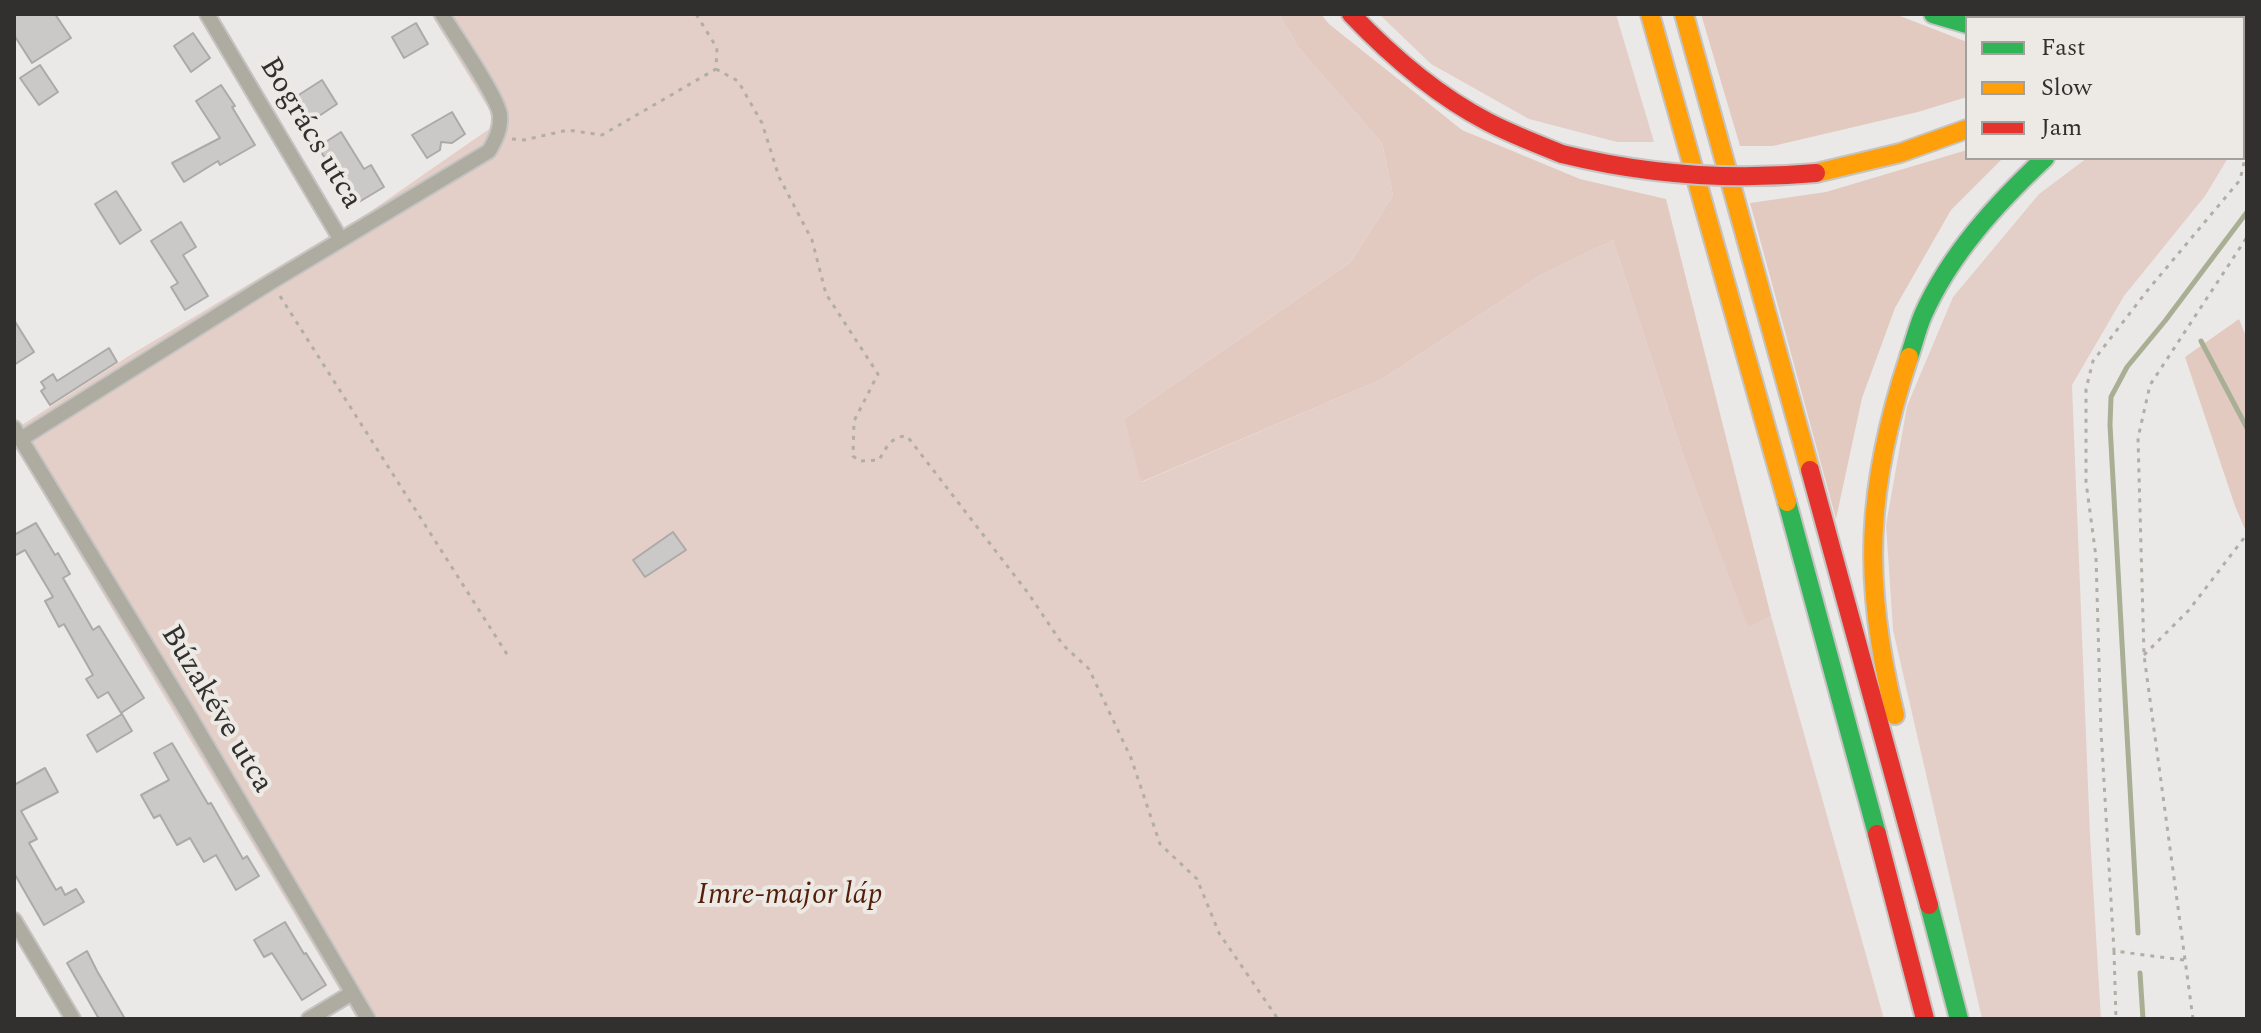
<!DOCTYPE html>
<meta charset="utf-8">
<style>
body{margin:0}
#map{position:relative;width:2261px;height:1033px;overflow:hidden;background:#ebe9e7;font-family:Spectral,serif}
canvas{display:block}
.frame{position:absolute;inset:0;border:16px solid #31302e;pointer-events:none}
.legend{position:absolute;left:1965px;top:16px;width:280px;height:144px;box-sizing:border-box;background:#edeae5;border:2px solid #a2a09c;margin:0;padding:10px 14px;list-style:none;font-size:24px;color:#31302e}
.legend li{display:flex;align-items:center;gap:16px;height:40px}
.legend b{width:40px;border:2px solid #a2a09c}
</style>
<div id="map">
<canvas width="2261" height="1033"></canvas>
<div class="frame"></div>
<ul class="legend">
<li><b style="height:10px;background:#30b455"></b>Fast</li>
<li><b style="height:10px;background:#ff9f0a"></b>Slow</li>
<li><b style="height:10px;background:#e5322d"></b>Jam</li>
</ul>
</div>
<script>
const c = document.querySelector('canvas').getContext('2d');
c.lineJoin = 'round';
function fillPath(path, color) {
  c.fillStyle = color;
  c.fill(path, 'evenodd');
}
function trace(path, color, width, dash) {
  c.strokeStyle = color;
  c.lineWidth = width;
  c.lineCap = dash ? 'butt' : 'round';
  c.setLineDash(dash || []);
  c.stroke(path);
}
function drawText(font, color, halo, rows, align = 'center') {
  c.font = font + ' Spectral,serif';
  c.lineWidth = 8;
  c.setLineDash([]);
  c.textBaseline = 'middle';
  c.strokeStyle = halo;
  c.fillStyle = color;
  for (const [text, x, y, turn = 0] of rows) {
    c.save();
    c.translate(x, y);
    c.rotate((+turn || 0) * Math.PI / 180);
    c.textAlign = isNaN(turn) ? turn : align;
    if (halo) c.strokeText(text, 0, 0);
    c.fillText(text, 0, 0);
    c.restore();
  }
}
const green = new Path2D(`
 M431,14h848l19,33 84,96 11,52 -42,67 -227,157 18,63 240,-103 157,-103 74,-36 72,221 63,165 23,-10 113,403h-1527l-343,-574v-15l118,-76 239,-143 121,-84 -2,-16z
 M1379,14h237l38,128h-37l-88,-23 -98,-55z
 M2087,158h141l-23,38 -81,100 -52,89 18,450 11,184h-119l-89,-389 -7,-105 21,-119 46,-109 86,-103z`);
const forest = new Path2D(`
 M1279,14h42l8,10 133,106 118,49 86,20 105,417 -23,11 -63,-166 -72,-221 -74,36 -157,103 -241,103 -17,-63 227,-157 42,-67 -11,-52 -84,-96z
 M1701,14h194l72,28v55l-49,15 -145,34h-33z
 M1984,14h207l-19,4h-167z
 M1967,150v8h36l-52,52 -56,98 -33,90 -26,121 -86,-316 76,-11z
 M2239,319l8,20v195l-12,-28 -50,-149z`);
const stream = new Path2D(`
 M2201,341l46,87
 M2138,933l-28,-508 1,-28 16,-30 38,-46 82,-109
 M2140,973l3,46`);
const building = new Path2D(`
 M14,14h41l16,24 -39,25 -18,-28z
 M416,23l12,21 -24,14 -12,-21z
 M193,33l17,25 -19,14 -17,-26z
 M40,65l18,27 -19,13 -19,-27z
 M322,80l15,24 -27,18 -16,-24z
 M221,85l14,21 -3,1 23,38 -35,20 -2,-4 -34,21 -12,-19 48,-25 -24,-37z
 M452,112l13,22 -13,9 -11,-1 -1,8 -13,8 -15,-23z
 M341,132l23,37 7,-4 13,22 -25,15 -22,-38 -6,4 -13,-21z
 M116,191l25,39 -21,14 -25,-40z
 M181,222l15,25 -13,8 25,41 -23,14 -14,-23 7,-4 -27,-42z
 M14,320l20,32 -20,13z
 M109,348l8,14 -67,43 -9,-14 4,-3 -4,-6 12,-8 4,7z
 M36,523l19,32 3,-2 12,21 -7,4 30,52 6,-4 45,72 -23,15 -13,-21 -10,6 -12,-19 7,-4 -29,-51 -5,3 -14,-26 8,-4 -28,-47 -11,6v-21z
 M673,532l13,18 -41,27 -12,-17z
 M122,714l10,17 -35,21 -10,-17z
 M172,743l36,61 3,-1 32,56 4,-3 12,20 -23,14 -20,-35 -12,7 -14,-24 -13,7 -17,-30 -6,3 -13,-23 28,-15 -15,-27z
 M45,768l13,24 -37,19 16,28 -8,4 27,47 5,-3 4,8 11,-6 8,13 -40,23 -30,-52v-88z
 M285,922l19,32 2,-1 20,32 -24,15 -30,-47 -8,4 -10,-17z
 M87,951l10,20 28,48h-26l-32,-56z`);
const path = new Path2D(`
 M716,69l22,12 24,42 17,54 33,63 14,54 52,80 -24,47 -1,35 6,5 20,-1c7,-12 12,-24 28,-24l121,157 35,52 26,24 42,89 29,86 37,35 22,54 59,86
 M2244,74l3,25
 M512,139l12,1 44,-10 34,5 114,-66 1,-21 -21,-34
 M280,296l230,363
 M2144,655l45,-45 58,-76
 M2114,951l2,68
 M2184,960l-70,-9 -13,-220 -5,-174 -10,-75v-93l7,-28 54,-70 93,-111 7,-30
 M2193,1019l-49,-364 -6,-217 12,-53 97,-148`);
const street = new Path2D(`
 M207,14l134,226
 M14,428l173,284 181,307
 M21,439l250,-157 218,-131c7,-12 12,-22 11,-36 -2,-18 -46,-81 -58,-101
 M14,920l59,99
 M309,1019l43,-26`);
const fast = new Path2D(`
 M1933,14l34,10
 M2241,18l6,-2
 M1909,357c5,-14 8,-28 14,-42 27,-61 74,-112 122,-157
 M1787,502l90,332
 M1929,905l30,114`);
const slow = new Path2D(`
 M1650,14l137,488
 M1684,14l126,456
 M2243,43l4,-1
 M1816,173l84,-20 67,-24
 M1895,715c-33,-133 -29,-228 14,-358`);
const jam = new Path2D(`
 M1351,14c40,42 85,81 137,108 23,12 49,22 74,32
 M1810,470l119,435
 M1877,834l48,185`);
const jamBridge = new Path2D(`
 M1562,154c85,21 167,27 254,19`);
const streetNames = [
 ["Bogrács utca",309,134,59],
 ["Búzakéve utca",215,710,59]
];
const parkNames = [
 ["Imre-major láp",790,897]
];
fillPath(green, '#e4cfc8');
fillPath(forest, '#e3cac0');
trace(stream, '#a9af94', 5);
fillPath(building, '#cbc9c7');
trace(building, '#acaaa8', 2);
trace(street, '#c5c4c3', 18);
trace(fast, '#c5c4c3', 22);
trace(slow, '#c5c4c3', 22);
trace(jam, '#c5c4c3', 22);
trace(path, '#b0aea6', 3, [4, 6]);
trace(street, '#aeaca0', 14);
trace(fast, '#30b455', 18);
trace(slow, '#ff9f0a', 18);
trace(jam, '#e5322d', 18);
trace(jamBridge, '#c5c4c3', 22, []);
trace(jamBridge, '#e5322d', 18);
drawText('30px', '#31302e', '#edeae5', streetNames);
drawText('italic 30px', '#541e0a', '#edeae5', parkNames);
</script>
